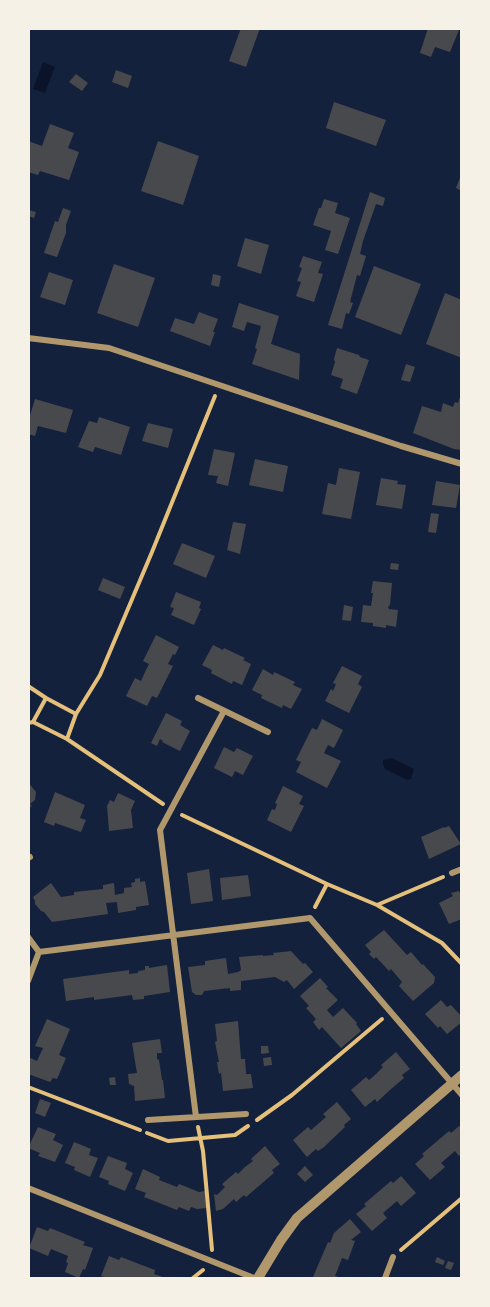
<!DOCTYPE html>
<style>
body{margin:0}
#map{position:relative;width:490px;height:1307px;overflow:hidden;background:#14213d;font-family:"Nunito Sans",sans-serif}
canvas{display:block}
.frame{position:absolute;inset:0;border:30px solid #f6f1e7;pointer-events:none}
</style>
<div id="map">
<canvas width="490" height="1307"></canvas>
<div class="frame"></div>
</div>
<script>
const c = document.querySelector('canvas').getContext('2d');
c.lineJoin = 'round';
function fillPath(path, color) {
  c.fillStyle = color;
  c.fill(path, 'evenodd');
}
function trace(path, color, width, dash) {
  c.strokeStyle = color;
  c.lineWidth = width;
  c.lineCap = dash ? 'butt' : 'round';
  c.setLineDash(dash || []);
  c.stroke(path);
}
const water = new Path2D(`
 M43,62l12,5 -10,26 -12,-4z
 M392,758l22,11 -3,10 -4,1 -22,-11 -2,-5v-4z`);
const building = new Path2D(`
 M241,28h19l-14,39 -17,-6z
 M428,28h26l5,2 -9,22 -15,-5 -4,10 -11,-4z
 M116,70l16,6 -4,12 -16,-6z
 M76,74l12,9 -6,8 -13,-9z
 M334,102l52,18 -10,26 -50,-18z
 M50,124l24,9 -6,15 11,4 -10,28 -29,-9 -2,4 -10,-3v-31l14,5z
 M158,141l41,15 -16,49 -42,-14z
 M461,175h1v16l-6,-3z
 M370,192l15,6 -2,8 -7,-2 -13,37 -3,13 6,2 -6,20 -3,-1 -7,27 3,1 -4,11 -3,-1 -4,16 -14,-4z
 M324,199l14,4 -3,10 15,5 -12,36 -13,-4 6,-19 -18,-6 6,-17h2z
 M63,208l8,3 -5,14v8l-9,24 -13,-4 11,-32 3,1z
 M28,210l8,2 -2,6 -6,-2z
 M245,238l24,7 -8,29 -24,-8z
 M303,256l19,6 -4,11 5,1 -9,28 -18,-6 5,-14 -4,-1 5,-13 -3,-1z
 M114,264l41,14 -17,49 -41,-14z
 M374,266l47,18 -20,51 -46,-18z
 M49,272l24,8 -8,25 -25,-8z
 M213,274l8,2 -2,11 -8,-2z
 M445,293l17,7v58l-36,-14z
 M239,303l40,13 -8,28 29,10 -1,26 -47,-16 5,-15 -2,-1 6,-22 -14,-4 -3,9 -12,-4z
 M199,312l19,7 -5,13h2l-5,14 -40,-15 5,-13 19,6z
 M337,348l22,7 1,2 9,3 -12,34 -17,-6 3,-9 -12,-4 4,-13 -1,-3z
 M406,364l9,3 -5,15 -9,-2z
 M461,394l1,56 -8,-1 -41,-16 9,-27 19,6 2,-9 10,4 2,-5 3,1z
 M35,399l38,11 -7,23 -28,-7 -3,10 -7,-2v-12z
 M99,417l31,10 -9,28 -26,-8 -2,5 -15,-5 11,-26 8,2z
 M148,423l25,6 -5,19 -26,-7z
 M214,449l21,4 -7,33 -12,-3 2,-7 -10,-1z
 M255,459l33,7 -5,26 -34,-7z
 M339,468l21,4 -9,47 -29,-5 6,-31 8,2z
 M381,478l17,3 -1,3 9,1 -4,24 -26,-4z
 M436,481l24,4 -4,23 -24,-3z
 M431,513l8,1 -3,19 -8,-1z
 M233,522l13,2 -6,30 -13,-4z
 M182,543l33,13 -9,22 -33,-14z
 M391,563l8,1 -1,6 -8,-1z
 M103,578l22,9 -5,12 -22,-9z
 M373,581l19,2 -2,22 -2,2 1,2 9,1 -2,17 -10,-2v3l-13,-2v-3l-12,-1 2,-17 8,1 2,-13h-2z
 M176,592l25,10 -2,6 2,1 -7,16 -23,-10 3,-7 -4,-1z
 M344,605l9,2 -2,14 -9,-1z
 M156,635l23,12 -4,8 -2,-1 -5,10 5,2 -16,32 -5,-2 -5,10 -21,-10 9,-18 6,3 4,-9 4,-8 -6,-3z
 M213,645l10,5 1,-2 21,10 -2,2 8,4 -9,21 -9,-4 -1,3 -21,-11 1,-3 -10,-5z
 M342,666l20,10 -4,8 4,3 -13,26 -24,-12 6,-12 2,2 3,-7 -3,-1z
 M263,669l10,6 1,-3 21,10 -2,3 9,4 -11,20 -8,-4 -1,3 -17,-8 -4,-2 1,-3 -10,-5z
 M166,713l16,8 -2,4 10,6 -10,20 -18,-9 1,-1 -3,-2 -3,7 -6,-3z
 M322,719l21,11 -9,18 -6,-3 -4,8 17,8 -14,27 -31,-16 5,-10 -5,-2 16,-32 5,2z
 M224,747l10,5 3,-4 16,8 -10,19 -8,-4 -3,6 -18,-9z
 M28,782l8,10 -1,8 -5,4 2,2 -4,2z
 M283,786l20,10 -4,8 5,2 -13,26 -24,-12 5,-11 3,1 2,-6 -2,-1z
 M55,792l30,13 -5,13 6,2 -5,12 -26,-9 -1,3 -10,-4z
 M118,793l17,8 -4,9 2,18 -24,3 -2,-25 3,-6 4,2z
 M449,826l12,18 -32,15 -8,-22 23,-10v1z
 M209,869l4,32 -22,3 -4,-31z
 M248,875l3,21 -29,4 -2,-22z
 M140,878v4l5,-1 4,24 -13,2v3l-18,3 -1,-11 -11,1 2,11 -56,8 -8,-10 -3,-1 -6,-7v-3l-2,-4 18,-14 10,14 13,-2v-3l29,-3v-4l11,-2 1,12 9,-2v-5l8,-1 -1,-4 4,-1v-3z
 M459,891l3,6v22l-13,5 -10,-21 14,-7 -2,-3z
 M384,930l23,25 4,-3 11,13 1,-1 12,13 -1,6 -21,18 -14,-15 3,-4 -11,-13 -2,2 -13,-14 -2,2 -5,-5 2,-2 -6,-7z
 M291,951l12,13 2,-1 8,9 -19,17 -7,-9 -3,2 -9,-5 -34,4v9l-11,1v-3l-26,3 -2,4h-6l-4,-3 -4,-25 17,-2v-4l21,-3 2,16 10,-2 3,-2 -2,-13 24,-2v1l11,-1 -1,-2z
 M167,965l3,27 -26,4v3l-11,1 -1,-5 -38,5v-3l-28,4 -3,-22 66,-9v4l9,-1v-2l7,-1v-4h4v2z
 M320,978l8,9 -2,1 12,12 -11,10 6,7 10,-9 14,15 -1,1 5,7 -20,17 -19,-21 -3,3 -6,-8 3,-3 -10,-11 3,-2 -9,-10z
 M441,1000l6,7 4,-2 11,12v5l-15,12 -7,-8 -2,2 -13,-14z
 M47,1019l23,10 -11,26 7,3 -9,21 -4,-1 -3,4 -22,-8v-11l2,-5 7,3 6,-13 -8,-2z
 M238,1021l3,38h4l1,15h5l2,14 -30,3 -2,-18 -2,1 -2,-12h2l-4,-20 2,-1 -2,-17z
 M160,1039l2,14h-5v6l2,1 3,20h1l2,18 -30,3 -1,-15 -5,-2 -1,-10 9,-1 -5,-30z
 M261,1046h7l1,7 -8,1z
 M396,1052l14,17 -8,6 2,3 -14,12 -13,12 -2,-3 -10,8 -14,-17 15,-13 3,3 7,-6 7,-7 -2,-2z
 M271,1057l1,8 -8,1 -1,-8z
 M115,1077l1,8h-6l-1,-7z
 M40,1099l11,4 -6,14 -10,-4z
 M337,1102l14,17 -7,6 1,2 -21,20 -6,4 -2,-2 -9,8 -14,-17 15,-13 3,3 15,-13 -3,-3z
 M459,1126l3,2v25l-3,3 -4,-5 -14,12 4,4 -15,13 -15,-16 9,-8 -2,-2 27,-23 2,2z
 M38,1127l18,7 -3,6 10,5 -8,17 -17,-6 2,-3 -12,-5z
 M74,1142l17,7 -2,6 9,3 -8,19 -16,-7 1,-3 -10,-4z
 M265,1146l15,18 -8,6 2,3 -28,24 -2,-2 -8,7 -2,-3 -11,10 -7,2 -2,-17 3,1 8,-8 -3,-3 14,-12 2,2 7,-7 8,-6 -2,-2z
 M108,1156l19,7 -2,6 8,4 -8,18 -17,-7 1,-3 -10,-4z
 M305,1166l8,9 -8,7 -8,-8z
 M143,1169l17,8 -1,3 18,7 2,-3 20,8 6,-1 2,17 -10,1 -6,-2 -2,4 -10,-4 -2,3 -33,-13 2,-4 -11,-4z
 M401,1176l15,17 -15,13 -4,-5 -14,12 4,5 -15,13 -16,-17 10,-8 -2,-2 27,-23 2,2z
 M350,1219l11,13 -10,8 4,1 -7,19 -6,-2 -7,18 7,2h-26l1,-1h-4l15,-35 2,1 4,-10z
 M37,1227l11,4 2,-3 35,14 -2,3 10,3 -8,22 -2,-1 -4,9 -14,-6 3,-9 -2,-1 2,-6 -17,-7 -3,7 -19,-8z
 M109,1256l10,4 2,-3 26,10 8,3 -1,4 12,4h-59l-6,-2z
 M437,1257l8,4 -2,4 -8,-3z
 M448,1261l6,2 -3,7 -6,-2z`);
const path = new Path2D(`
 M28,686l18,12 30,16
 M33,722l13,-24
 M28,723l5,-1 34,17 96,65
 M67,739l9,-25 24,-39 52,-123 63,-156
 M182,815l145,69 50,21 65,38 20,21
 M377,905l66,-28
 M315,907l12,-23
 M28,1087l112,43
 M257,1120l35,-25 90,-76
 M198,1127l5,24 9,99
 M147,1133l21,8 67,-6 13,-9
 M401,1250l61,-52
 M193,1278l10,-8`);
const minor = new Path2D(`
 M28,338l81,10 292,98 61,18
 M198,698l70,34
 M28,858l2,-1
 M452,873l10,-4
 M28,937l11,15
 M28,981l11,-29 271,-34 152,177
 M196,1117l-36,-287 64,-119
 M148,1120l98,-6
 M28,1188l226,90
 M385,1278l8,-21`);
const tertiary = new Path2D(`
 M258,1278l23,-38 16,-22 165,-143`);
fillPath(water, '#0b132b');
fillPath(building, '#48494c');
trace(path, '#e5c07b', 4);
trace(minor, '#b1986c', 6);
trace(tertiary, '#b1986c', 10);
</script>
